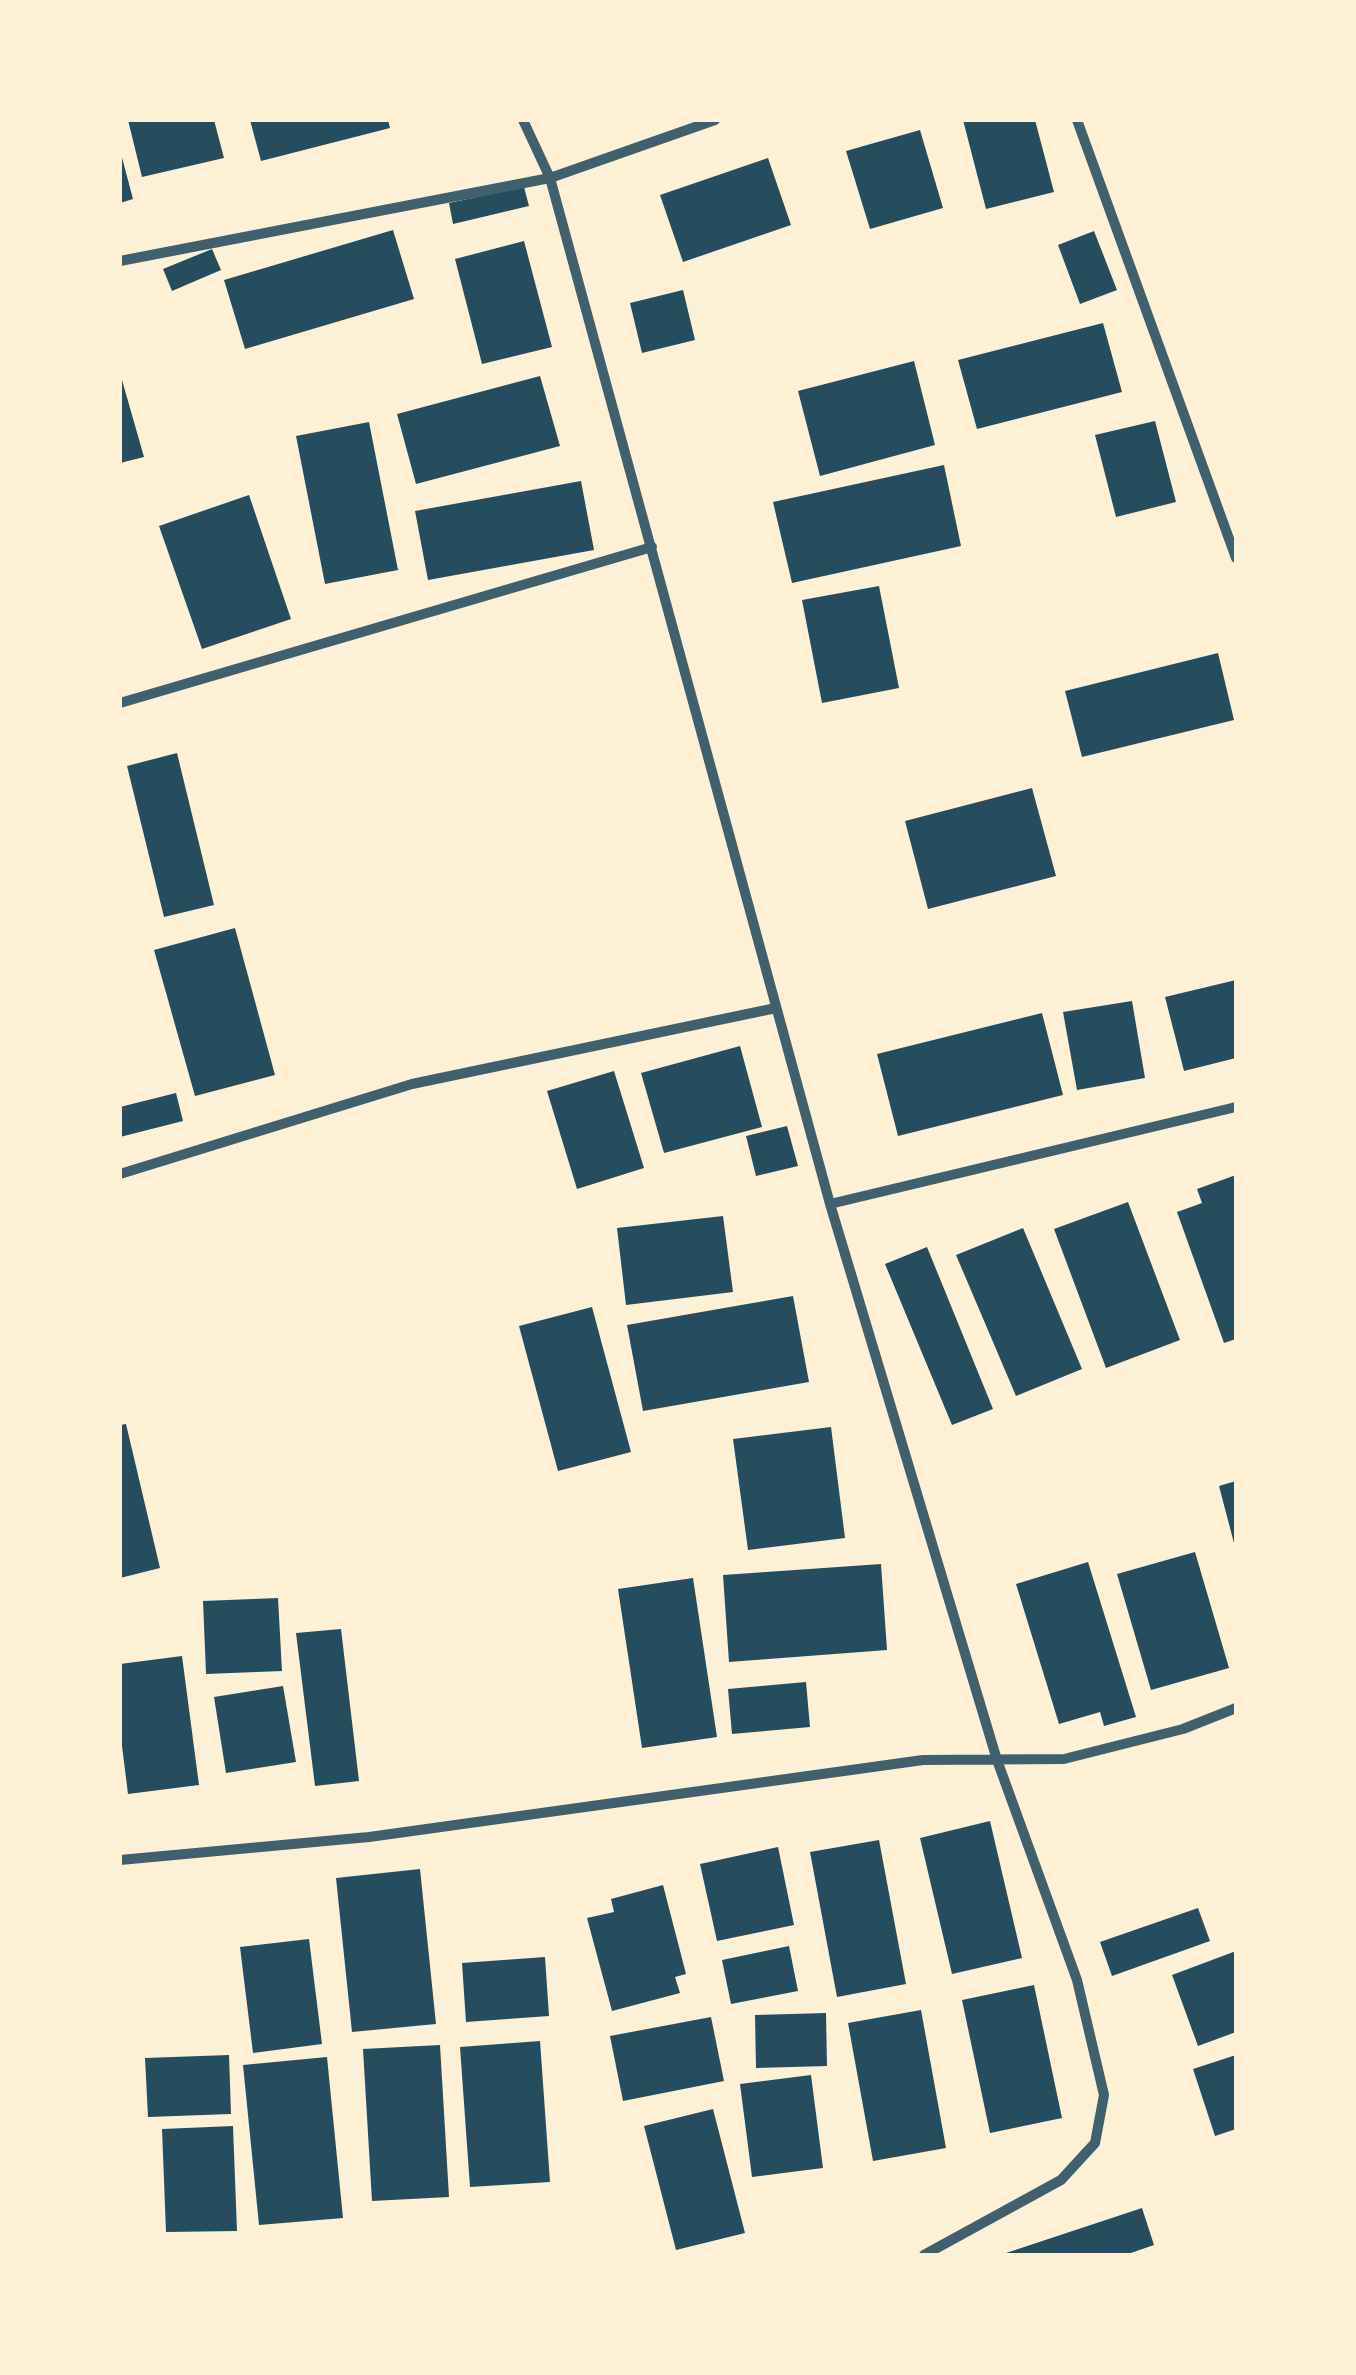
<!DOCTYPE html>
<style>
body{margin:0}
#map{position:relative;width:1356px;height:2375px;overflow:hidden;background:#fdf0d5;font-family:Quicksand,sans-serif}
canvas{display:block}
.frame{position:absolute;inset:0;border:122px solid #fdf0d5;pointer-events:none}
</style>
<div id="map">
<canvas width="1356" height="2375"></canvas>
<div class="frame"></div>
</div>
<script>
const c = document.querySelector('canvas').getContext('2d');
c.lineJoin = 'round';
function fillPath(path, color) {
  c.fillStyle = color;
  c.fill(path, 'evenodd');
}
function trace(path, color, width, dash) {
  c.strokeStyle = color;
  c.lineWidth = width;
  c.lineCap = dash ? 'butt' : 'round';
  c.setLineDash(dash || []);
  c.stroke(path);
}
const building = new Path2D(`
 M128,120h86l10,38 -82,19z
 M250,120h138l2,8 -129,33z
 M963,120h72l19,72 -68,17z
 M920,130l23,78 -73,21 -24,-78z
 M120,150l13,49 -13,4z
 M768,158l23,67 -108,37 -23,-67z
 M524,187l5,19 -76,18 -4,-21z
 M393,230l21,69 -169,50 -21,-69z
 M1094,231l23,59 -37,14 -22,-59z
 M524,241l28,106 -70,17 -27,-105z
 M212,249l9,21 -49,21 -9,-22z
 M683,290l12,50 -53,13 -12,-50z
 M1103,323l19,69 -145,37 -19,-69z
 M914,361l21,84 -115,31 -22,-85z
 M120,373l24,84 -24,6z
 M540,376l20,70 -144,38 -19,-70z
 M1155,421l21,81 -60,15 -21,-82z
 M369,422l29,148 -73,14 -29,-148z
 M944,465l17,81 -169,37 -19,-81z
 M581,481l13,69 -166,30 -13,-69z
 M249,495l42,124 -89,30 -43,-123z
 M879,586l20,102 -77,15 -20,-103z
 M1218,653l16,67 -152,37 -17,-66z
 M177,753l37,152 -50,12 -37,-151z
 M1032,788l24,88 -128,33 -23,-88z
 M235,928l40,147 -80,21 -41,-146z
 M1236,980v78l-52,13 -19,-74z
 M1132,1001l13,77 -68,12 -14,-78z
 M1042,1013l21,82 -165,41 -21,-82z
 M740,1046l22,81 -98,26 -23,-80z
 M614,1071l30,97 -67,21 -30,-98z
 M176,1093l7,28 -63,16v-30z
 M787,1126l11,40 -42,10 -10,-40z
 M1236,1175v164l-12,4 -47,-131 25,-9 -5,-14z
 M1128,1202l52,138 -74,28 -52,-139z
 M723,1216l10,76 -107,13 -9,-77z
 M1023,1228l59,141 -66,27 -60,-141z
 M927,1247l66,162 -41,16 -67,-161z
 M793,1296l16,86 -166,29 -16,-86z
 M592,1307l39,145 -73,19 -39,-145z
 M126,1424l34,144 -40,10v-153z
 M831,1427l14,111 -97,12 -15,-111z
 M1236,1481v66h-1l-16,-61z
 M1195,1552l34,116 -78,22 -34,-116z
 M1088,1562l48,155 -32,9 -4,-14 -41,12 -43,-140z
 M881,1564l6,86 -158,12 -6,-87z
 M693,1578l24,159 -75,11 -24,-159z
 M278,1598l4,73 -76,3 -3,-73z
 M341,1629l18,152 -44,5 -19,-153z
 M182,1656l17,129 -71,9 -8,-64v-66z
 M806,1682l4,45 -78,7 -4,-45z
 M283,1686l13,76 -70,11 -12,-76z
 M990,1821l32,137 -70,16 -32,-136z
 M879,1840l27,144 -69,13 -27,-145z
 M778,1847l16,78 -77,16 -17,-77z
 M420,1869l16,155 -84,8 -16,-154z
 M663,1885l23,89 -11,3 5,16 -68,18 -25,-93 27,-6 -3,-13z
 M1198,1908l12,33 -98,35 -12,-34z
 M309,1939l13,105 -69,9 -13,-106z
 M789,1946l9,45 -67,13 -9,-44z
 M1236,1951v81l-38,14 -26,-71z
 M545,1957l4,59 -83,6 -4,-59z
 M1034,1985l28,133 -72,15 -28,-133z
 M921,2010l25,138 -73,13 -25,-138z
 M826,2013l1,53 -71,2 -1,-53z
 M711,2017l13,64 -101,20 -13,-65z
 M540,2041l10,141 -80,5 -10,-140z
 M440,2045l9,152 -77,4 -9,-152z
 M229,2055l2,59 -83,3 -3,-59z
 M1236,2055v74l-21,7 -22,-67z
 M327,2057l16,161 -84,7 -16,-160z
 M811,2075l12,93 -71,9 -12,-93z
 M713,2109l32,124 -69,17 -32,-124z
 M233,2126l4,105 -71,1 -4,-103z
 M1142,2208l12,37 -29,10h-125z`);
const minor = new Path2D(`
 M523,120l27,58 280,1026 167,556 80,220 27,115 -9,48 -34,37 -137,75
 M1077,120l159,438
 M120,261l430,-83 165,-58
 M120,703l532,-156
 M120,1174l292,-90 364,-76
 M830,1204l406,-97
 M120,1860l249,-23 554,-77 141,-1 119,-30 53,-21`);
fillPath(building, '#264d5e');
trace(minor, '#3f606c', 10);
</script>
